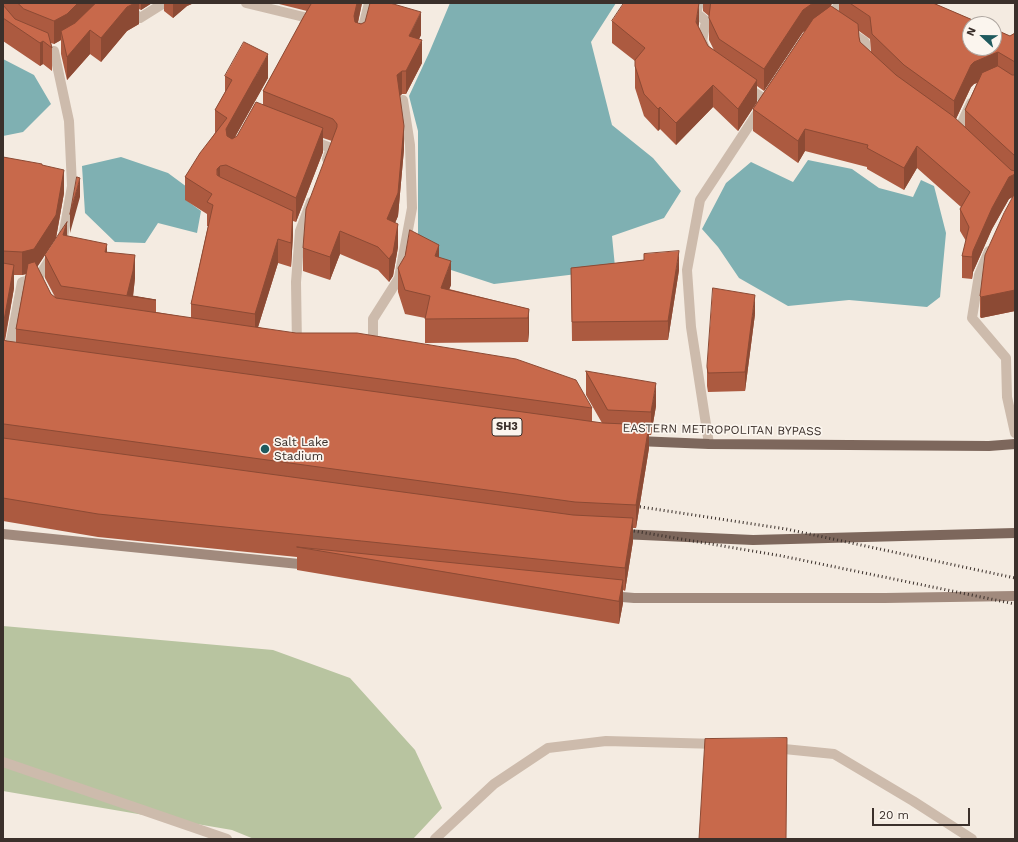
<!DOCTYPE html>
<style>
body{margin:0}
#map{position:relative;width:1018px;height:842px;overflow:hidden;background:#f4ebe1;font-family:"Work Sans",sans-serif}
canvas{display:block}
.frame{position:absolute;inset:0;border:4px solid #3b302b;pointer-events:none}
.north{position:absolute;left:962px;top:16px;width:40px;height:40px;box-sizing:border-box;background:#fbf5ee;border:1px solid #aea6a0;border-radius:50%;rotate:292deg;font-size:11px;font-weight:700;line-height:16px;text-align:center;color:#3b302b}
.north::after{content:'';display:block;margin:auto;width:14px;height:18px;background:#1f5a5e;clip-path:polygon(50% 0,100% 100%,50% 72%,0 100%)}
.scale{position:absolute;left:872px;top:808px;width:98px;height:18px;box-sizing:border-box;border:2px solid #3b302b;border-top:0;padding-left:5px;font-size:12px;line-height:14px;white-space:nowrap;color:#3b302b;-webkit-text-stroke:3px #fbf5ee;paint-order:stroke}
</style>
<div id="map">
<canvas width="1018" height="842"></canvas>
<div class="frame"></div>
<div class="north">N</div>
<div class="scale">20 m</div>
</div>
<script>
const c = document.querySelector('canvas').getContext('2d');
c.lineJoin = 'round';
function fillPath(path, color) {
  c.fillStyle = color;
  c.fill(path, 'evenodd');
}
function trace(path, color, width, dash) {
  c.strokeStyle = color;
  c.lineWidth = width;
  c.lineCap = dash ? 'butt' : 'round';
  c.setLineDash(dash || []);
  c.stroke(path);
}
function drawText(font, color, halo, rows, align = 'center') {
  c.font = font + ' "Work Sans",sans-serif';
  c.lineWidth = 3.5;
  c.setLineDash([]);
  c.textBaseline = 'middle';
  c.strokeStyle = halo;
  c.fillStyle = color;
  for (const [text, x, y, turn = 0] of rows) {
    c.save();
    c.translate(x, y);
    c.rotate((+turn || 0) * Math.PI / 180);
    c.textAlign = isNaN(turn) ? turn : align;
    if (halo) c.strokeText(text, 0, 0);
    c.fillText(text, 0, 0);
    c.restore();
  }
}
const green = new Path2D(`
 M3,626l270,24 77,28 65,72 27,58 -29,31h-159l-22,-9 -229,-39z`);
const water = new Path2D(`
 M450,3h166l-25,39 21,83 41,33 28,33 -17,27 -52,18 3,31 -38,7 -83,10 -46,-15 -30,-18v-120l-9,-35 20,-43z
 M3,59l31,16 17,29 -28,28 -20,4z
 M121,157l47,16 23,17 -5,10 15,11 -4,22 -39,-10 -13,20 -30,-1 -30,-29 -3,-47z
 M808,160l44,9 27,19 34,9 8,-17 13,6 12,47 -6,64 -13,10 -78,-7 -61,6 -49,-28 -21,-31 -16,-18 24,-46 25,-21 42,20z`);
const lane = new Path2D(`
 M122,3l18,15 24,-15
 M246,3l62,15 -4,7
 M699,3l-3,10 10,8 -4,20 3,7
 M830,21l9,-18
 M847,30l18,12 1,18
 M361,35l8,-32
 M54,51l15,70 3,65 -9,51
 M746,87l20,13
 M957,133l14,-30
 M310,140l21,8 -4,11
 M989,251l-10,24 -7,43 34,40 1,39 8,36
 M38,278l14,-22
 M297,346l-1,-64 4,-51 11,-29
 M373,348v-29l26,-41 13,-70 -2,-63 -7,-45
 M8,356l14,-74 15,-4
 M709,444l-18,-117 -4,-57 13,-70 60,-91
 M774,748l60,6 79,47 59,38
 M3,762l224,77
 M435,839l59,-55 54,-36 58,-7 112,3`);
const secondary = new Path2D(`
 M3,534l306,31
 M610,596l24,2h251l130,-2`);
const primary = new Path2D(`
 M637,441l72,3 280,2 26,-2
 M621,534l132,6 262,-7`);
const rail = new Path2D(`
 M628,505l158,24 229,49
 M622,529l160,27 233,48`);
const wall = new Path2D(`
 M3,3h149l-11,7 -2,-1v15l-12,7 -26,31 -11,-8 -23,26 -6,-26v-14l-7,4 -3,-1 1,5v23l-9,-7 -3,2 -37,-25z
 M164,3h30l-7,3 -14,12 -9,-7z
 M275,3h87l-4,20 63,12 -2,4 3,24 -16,31h-4l-2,2 4,53 -6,67 -3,7 3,24 -5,29 -4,6 -11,-12 -38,-16 -10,26 -27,-9v-23l29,-107 -9,-3v14l-27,70 -3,-1v14l-2,32 -13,-4 -20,64 334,81v14l10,1 -16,-28v-24l70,35 -5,29h-2v13l-13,80h-3v13l-8,50 -2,-1v13l-4,21 -322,-54v-13l-199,-20 -95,-16v-364l39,8 22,28 -8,45 -19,29 14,27 4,3 -10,-19v-23l22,-19 40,16 28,26 -2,18 23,4v12l35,6v-14l17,-78h-1v-12l-22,-14v-23l30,-44v-23l10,-18v-16l43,2 -33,59 2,-1 26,-32v-13l44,-80zM26,274l-10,55v14l-11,-2 9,-53v-13h8z
 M703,3h129l-1,3 8,5v-8h94l77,33 5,-3v278l-34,7 -1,-1v-21l33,-100 -4,3 -17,30 -19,43 -1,7 -10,-1v-22l4,-15 -6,-10v-22l1,-2 -44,-39 -13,22 -37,-21v-2l-62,-16 -7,12 -45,-32v-22l52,-78 -2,1 -39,59 -7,-5v16l-19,29 -25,-24 -37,38 -16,-16 -2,2 -14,-15 -9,-28v-27l-23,-18v-22l87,3 -1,2 10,20 6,4 -5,-10v-24l-6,-5zM859,31l11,8 1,13 -11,-10 -1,-5zM977,83l-12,27v17l-9,-8 15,-32 3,-3z
 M439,257l12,28 -2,4 80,20v23l-1,10 -103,1v-25l-20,-4 -7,-22v-24z
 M644,260l35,10 -11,70 -96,1 -1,-73z
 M755,314l-10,77 -37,1 -1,-6v-19z`);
const shadedWall = new Path2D(`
 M78,3h25l-36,34 -6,-6v9l-7,4v-23z
 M135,3h4v21l-12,7 -26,31v-24l26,-31z
 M141,3h11l-11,7z
 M173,3h21l-7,3 -14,12z
 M357,3h5l-8,37v-24z
 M699,3v21l-3,19v-21z
 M813,3h19l-6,13 -23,16 -39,59v-22l39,-59z
 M421,12v23l-12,24v-23z
 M90,30v24l-23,26v-23z
 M422,40v23l-16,31v-23z
 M43,41v23l-3,2v-23z
 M998,52v22l-24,10 -3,3 -17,36v-22l17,-36 3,-3z
 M268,54v24l-42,75v-24z
 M402,71v23l-5,4v-23z
 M757,80v22l-19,29v-22z
 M713,85v22l-37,38v-22z
 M660,107v22l-2,2v-22z
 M404,126v23l-6,67 -11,26v-23z
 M323,128v24l-27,70v-24z
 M805,129v22l-7,12v-22z
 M917,146v22l-13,22v-22z
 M220,166v23l-3,-20z
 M64,170v23l-8,45 -22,34 -12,3v-23z
 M1015,174v22l-6,3 -17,30 -19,43 -1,7v-22l1,-6 19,-43 17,-31z
 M80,178v19l-10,36v-19z
 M293,211v24l-2,32v-24z
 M67,222v23l-4,-10z
 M398,224v23l-5,29 -4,6v-23z
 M340,231v23l-10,26v-23z
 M278,239v24l-23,74v-23z
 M107,244v23l-2,-15z
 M439,245v23l-4,-12z
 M679,251v19l-11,70v-19z
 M135,255v23l-2,18 -6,-1z
 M451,261v24l-10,26v-23z
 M14,265v23l-11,61v-23z
 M1015,290v21l-34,7v-21z
 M755,295v19l-10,77v-19z
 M529,309v23l-1,10v-24z
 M656,383v23l-5,29v-23z
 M4,424v24h-1v-23z
 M649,425v23l-13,80v-23z
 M633,518v23l-8,50v-23z
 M623,580v23l-4,21v-23z`);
const building = new Path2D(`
 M18,3h60l-11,11 -13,7 -30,-12z
 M96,3h39l-8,4 -26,31 -11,-8 -23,27 -6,-26 14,-8z
 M312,3h45l-3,13 1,6 6,2 4,-2 5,-19h20l31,9 -12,24 13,4 -16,31h-4l-5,4 7,51 -6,67 -11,26 11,5 -5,29 -4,6 -11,-12 -38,-16 -10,26 -27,-9 3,-39 31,-82v-3l-4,-5 -70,-28 41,-75z
 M624,3h75l-3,19 12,24 49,34 -19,29 -25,-24 -37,38 -16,-16 -2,2 -14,-15 -9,-28v-6l10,-12 -33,-27z
 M711,3h102l-10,7 -39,59 -45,-30 -10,-21z
 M850,3h83l49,21h-12v24h24v-19l16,7 5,-3v29l-17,-10 -24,10 -3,3 -17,36 -50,-36 -32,-31 -2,-17z
 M3,5l12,14 33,14 4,15 -9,-7 -3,2 -37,-25z
 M831,6l27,18 1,13 1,5 36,33 57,41 58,54 4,1v3l-6,3 -17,31 -19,43 -1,6 -10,-1 7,-29 -9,-18 10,-17 -53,-46 -13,22 -37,-20 1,-3 -63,-16 -7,12 -45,-32 60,-90z
 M244,42l24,12 -42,75 1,7 5,3 5,-3 19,-34 67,26 -27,70 -70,-33 -6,1 -3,3v6l3,2 73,34 -2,32 -13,-4 -23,75 -64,-10 22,-99 -6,-3 5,-8 -27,-17 15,-24 27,-35 -12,-8 17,-30 -7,-4z
 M998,66l14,9h3v81l-50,-46 17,-37z
 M3,157l39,7v1l22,5 -8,45 -22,34 -12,3 -19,-1z
 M77,177l3,1 -10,36z
 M1015,193v97l-34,7 -1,-1 5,-41 19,-42z
 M67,222l-4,13 44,9 -2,8 30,3 -2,16 -6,24 29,5 -95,-14 -16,-31z
 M410,230l29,15 -4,11 16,5 -10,27 88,21 -1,9 -103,1 5,-23 -25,-6 -7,-22 7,-12z
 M679,251l-11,70 -96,1 -1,-54 73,-8v-6z
 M35,262l16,32 5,4 240,35h61l159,26 60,21 16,28 -576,-79 12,-65z
 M3,263l11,2 -11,61z
 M713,288l42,7 -10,77 -37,1 -1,-6z
 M3,340l4,1 596,82 46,2 -13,80 -61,-3 -571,-78 -1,1z
 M586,371l70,12 -5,29 -43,-2z
 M3,438l570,77 60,3 -8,50 -527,-54 -95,-16z
 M297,547l326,33 -4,21z
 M787,738l-1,101h-87l6,-100z`);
const markers = [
 [265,449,5,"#1f5a5e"]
];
const shields = [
 [507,427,30]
];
const shieldNames = [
 ["SH3",507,427]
];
const streetNames = [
 ["EASTERN METROPOLITAN BYPASS",722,430,1]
];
const poiNames = [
 ["Salt Lake",274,442],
 ["Stadium",274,456]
];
fillPath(green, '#b8c4a0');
fillPath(water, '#7fb0b2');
trace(lane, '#cdbbac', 10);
trace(secondary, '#a18a7d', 10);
trace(primary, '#7d675c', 10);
trace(rail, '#3b302b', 3, [1, 3]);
fillPath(wall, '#ac5a40');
fillPath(shadedWall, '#8c4a34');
fillPath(building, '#c8694b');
trace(building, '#8c4a34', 1);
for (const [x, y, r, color] of markers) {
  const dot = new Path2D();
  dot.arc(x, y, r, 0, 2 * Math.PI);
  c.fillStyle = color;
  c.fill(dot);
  trace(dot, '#fbf5ee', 1.5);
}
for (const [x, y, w] of shields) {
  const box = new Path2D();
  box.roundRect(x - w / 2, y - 9, w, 18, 3);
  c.fillStyle = '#fbf5ee';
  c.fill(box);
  trace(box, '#3b302b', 1);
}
drawText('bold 11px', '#3b302b', null, shieldNames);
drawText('12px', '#3b302b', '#fbf5ee', streetNames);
drawText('12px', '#3b302b', '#fbf5ee', poiNames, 'left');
</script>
